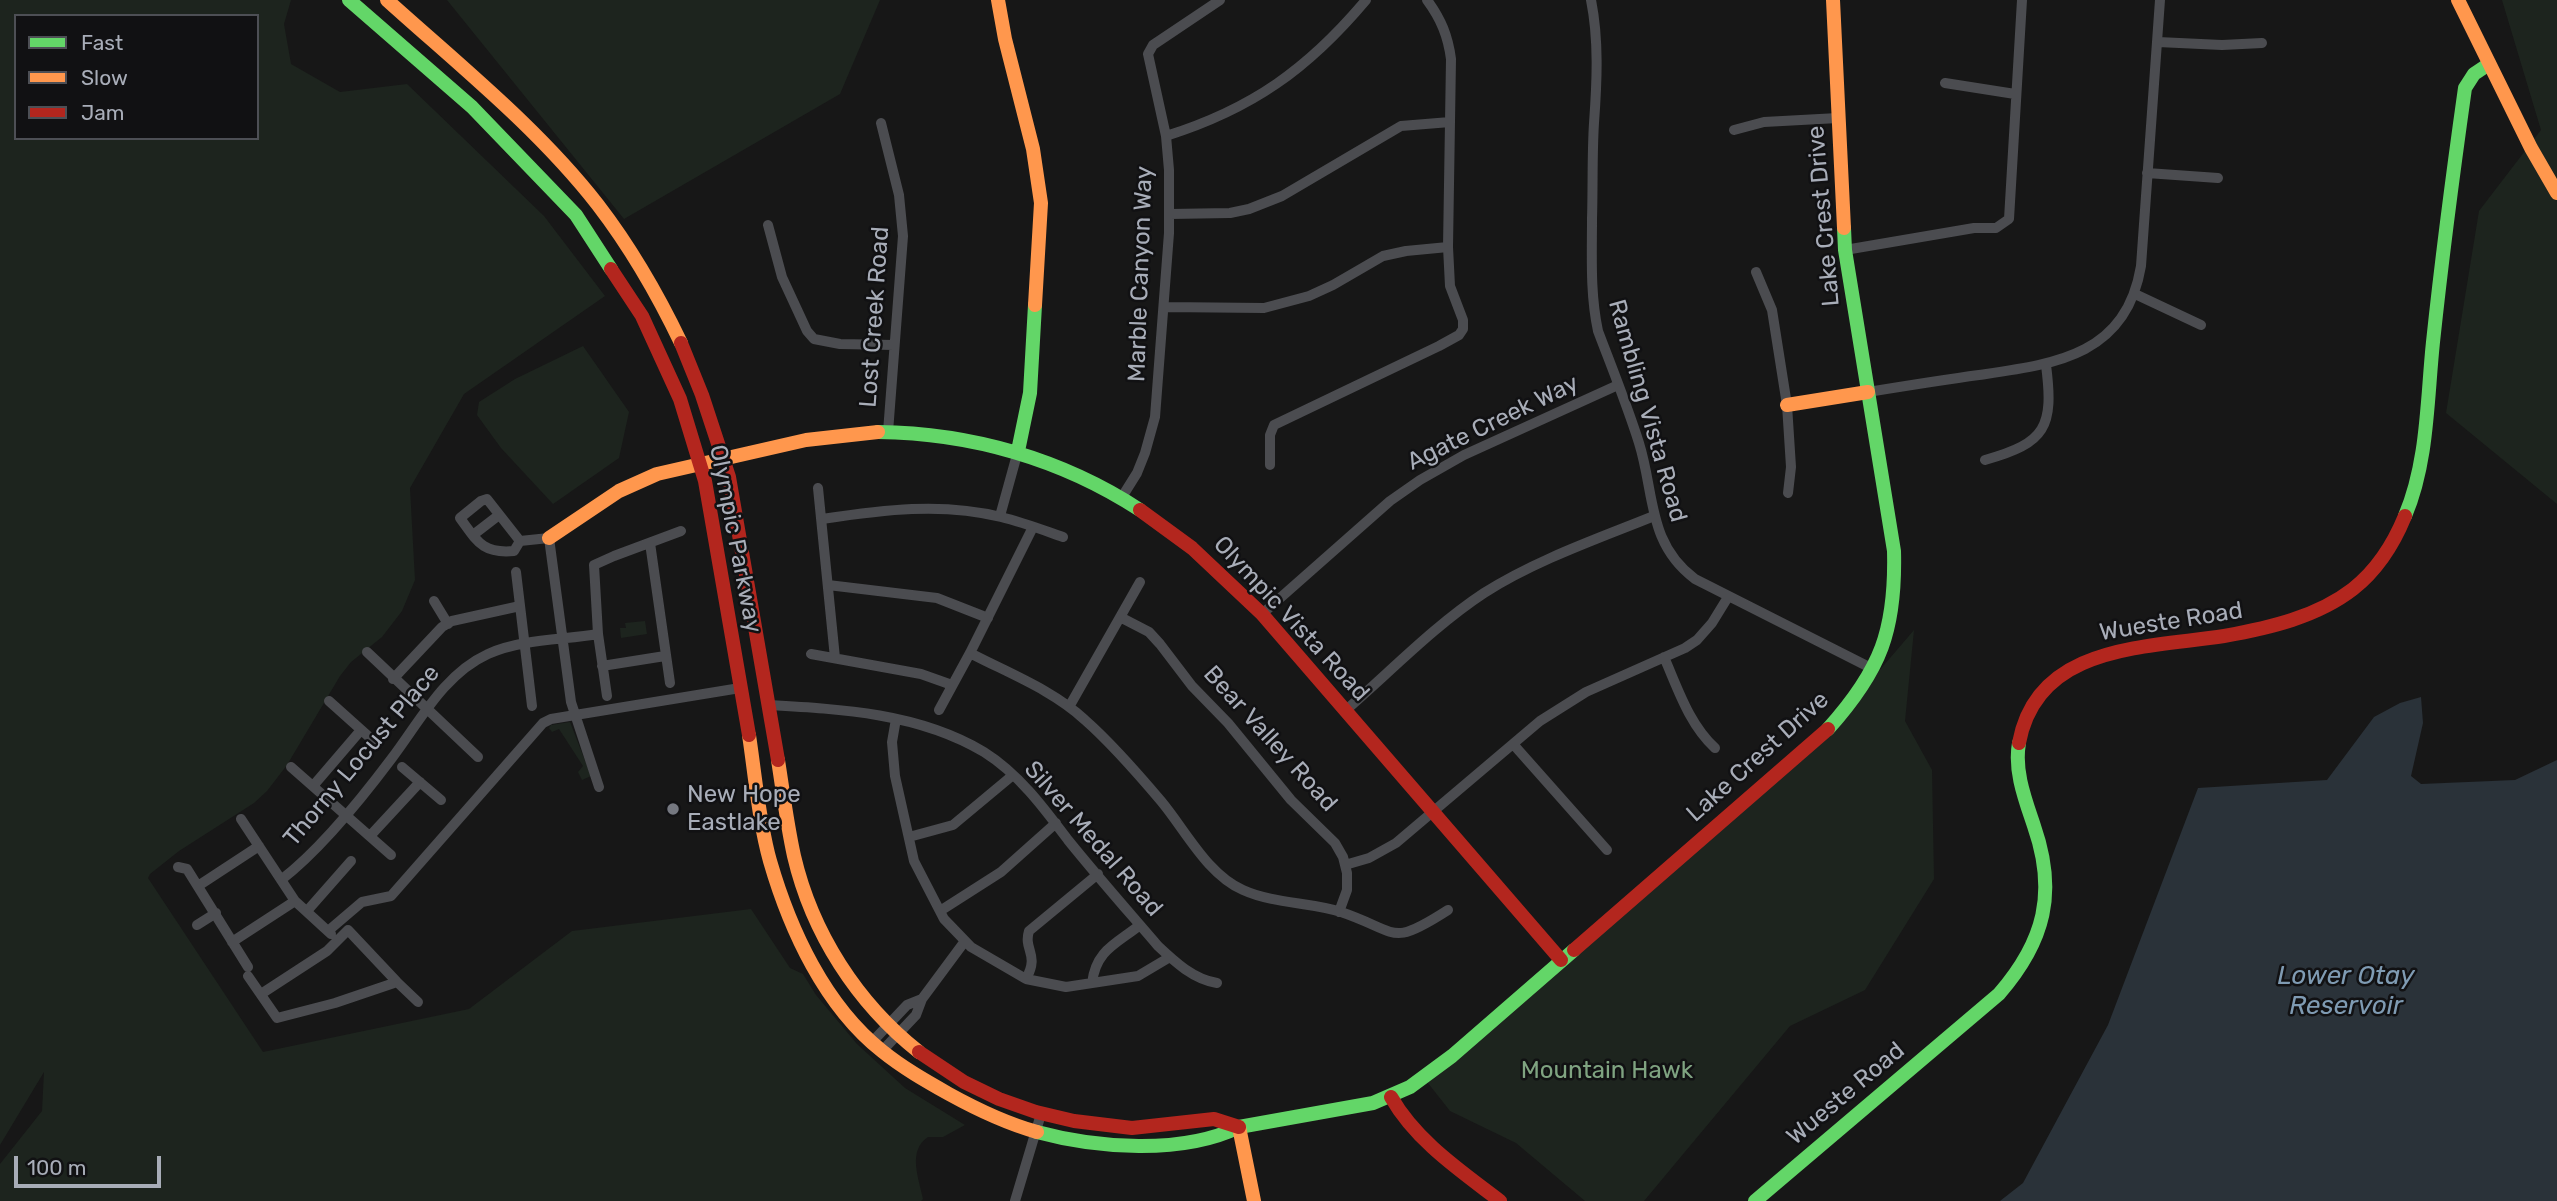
<!DOCTYPE html>
<style>
body{margin:0}
#map{position:relative;width:2557px;height:1201px;overflow:hidden;background:#171717;font-family:Rubik,sans-serif}
canvas{display:block}
.legend{position:absolute;left:14px;top:14px;width:245px;height:126px;box-sizing:border-box;background:#111113;border:2px solid #4d4f55;margin:0;padding:9px 12px;list-style:none;font-size:21px;color:#a8adb8}
.legend li{display:flex;align-items:center;gap:14px;height:35px}
.legend b{width:35px;border:2px solid #4d4f55}
.scale{position:absolute;left:14px;top:1156px;width:147px;height:32px;box-sizing:border-box;border:4px solid #a8adb8;border-top:0;padding-left:9px;font-size:21px;line-height:24px;white-space:nowrap;color:#a8adb8;-webkit-text-stroke:5px #111113;paint-order:stroke}
</style>
<div id="map">
<canvas width="2557" height="1201"></canvas>
<ul class="legend">
<li><b style="height:9px;background:#63d668"></b>Fast</li>
<li><b style="height:9px;background:#ff974d"></b>Slow</li>
<li><b style="height:9px;background:#b3261e"></b>Jam</li>
</ul>
<div class="scale">100 m</div>
</div>
<script>
const c = document.querySelector('canvas').getContext('2d');
c.lineJoin = 'round';
function fillPath(path, color) {
  c.fillStyle = color;
  c.fill(path, 'evenodd');
}
function trace(path, color, width, dash) {
  c.strokeStyle = color;
  c.lineWidth = width;
  c.lineCap = dash ? 'butt' : 'round';
  c.setLineDash(dash || []);
  c.stroke(path);
}
function drawText(font, color, halo, rows, align = 'center') {
  c.font = font + ' Rubik,sans-serif';
  c.lineWidth = 5;
  c.setLineDash([]);
  c.textBaseline = 'middle';
  c.strokeStyle = halo;
  c.fillStyle = color;
  for (const [text, x, y, turn = 0] of rows) {
    c.save();
    c.translate(x, y);
    c.rotate((+turn || 0) * Math.PI / 180);
    c.textAlign = isNaN(turn) ? turn : align;
    if (halo) c.strokeText(text, 0, 0);
    c.fillText(text, 0, 0);
    c.restore();
  }
}
const green = new Path2D(`
 M0,0h291l-7,24 7,40 49,28 67,-8 137,132 61,80 -141,98 -54,94 5,92 -13,31 -20,26 -31,25 -11,14 -53,89 -20,26 -13,12 -75,48 -29,23 -2,4 115,174 206,-43 103,-78 179,-22 39,59 13,6 13,21 41,49 48,44 60,37 -22,12h-15c-21,14 -9,41 -5,62l-2,2h-921v-37l42,-53 2,-39 -44,73zM16,16h241v122h-241z
 M447,0h433l-40,94 -216,125z
 M2502,0h55v504l-111,-91 33,-202 62,-81z
 M583,346l46,66 -10,46 -66,46 -52,-56 -24,-33 2,-13 36,-23z
 M645,621l2,13 -26,4 -1,-10h6l-1,-5z
 M1914,630l-9,91 27,49 2,109 -69,111 -75,36 -146,175h-59l-69,-58 -66,-32 -26,-33 418,-364z
 M570,722l21,54 -9,4 -4,-8 5,-6 -24,-37 -7,3 -3,-4 2,-3z`);
const water = new Path2D(`
 M2421,697l2,26 -12,53 10,8 94,-4 42,-20v441h-557l23,-18 85,-158 90,-237 129,-8 47,-63 26,-14z`);
const street = new Path2D(`
 M1591,0c8,40 6,82 3,123 -2,31 -1,64 -2,96 0,37 -2,75 6,112 14,37 29,74 41,112 16,51 8,100 56,136l178,90
 M2158,42l64,3 40,-2
 M1945,83l70,11
 M881,123l18,72 4,41 -15,196
 M1734,130l30,-8 74,-4
 M1166,136c86,-27 142,-67 200,-136
 M2147,173l71,5
 M1170,214l60,-1 19,-4 33,-13 119,-70 49,-4
 M768,225l14,52 25,54 7,8 26,5 54,1
 M1845,250l129,-22h22l13,-9 13,-219
 M1756,272l16,38 15,95 4,62 -3,26
 M2135,294l66,31
 M1164,307l100,1 45,-12 24,-11 50,-29 23,-5 42,-4
 M1868,392c37,-6 74,-12 111,-17 76,-11 147,-19 162,-109l19,-266
 M1985,460c61,-17 69,-33 61,-95
 M1270,465v-30l4,-10 165,-79 20,-11 4,-6v-9l-13,-34 -2,-39 3,-188c-3,-23 -10,-40 -24,-59
 M818,488l17,170
 M1122,497l15,-24 8,-20 10,-36 14,-184v-63l-3,-34 -18,-82 5,-9 67,-45
 M1000,516l18,-65
 M822,519c60,-9 120,-17 179,-2 21,5 42,13 62,20
 M473,535l26,-20
 M520,541l-6,10c-32,3 -37,-10 -54,-33l21,-17 6,-2 33,42 29,-3 22,164 28,85
 M650,543l20,140
 M516,572l16,134
 M828,585l109,13 51,20
 M434,601l14,23
 M1262,614l128,-113 30,-21 44,-25 154,-70
 M1120,617l29,15 11,12 32,42 36,37 63,77 44,43 8,14 4,16v17l-8,22
 M367,652l111,105
 M970,653c38,20 83,37 115,67 25,22 54,55 76,81 25,30 46,73 82,89 31,14 67,12 98,22 59,20 48,36 107,-2
 M811,654l110,20 31,11
 M1664,657c14,32 25,67 51,91
 M602,666l63,-10
 M393,679l49,-52 10,-6 68,-15
 M607,696l-9,-62 -4,-69 20,-9 67,-25
 M329,701l48,43
 M767,705c74,4 152,8 217,47 35,22 60,56 84,88 29,36 60,71 90,106 17,16 35,33 59,37
 M1069,707l71,-125
 M939,710l31,-57 63,-126
 M1346,710c45,-39 88,-84 138,-117 52,-33 113,-54 170,-77
 M896,719l-4,23 3,34 19,85 30,58 27,28 55,32 40,8 72,-11 32,-19
 M1513,744l94,106
 M291,767l100,88
 M402,767l39,33
 M313,786l48,-56
 M241,819l54,82 36,33
 M370,836l50,-54
 M909,837l44,-12 60,-50
 M1345,865l24,-7 27,-15 144,-122 46,-29 99,-44 12,-8 15,-17 16,-26
 M178,867l9,2 61,98
 M281,880c39,-30 81,-82 111,-122 28,-37 52,-84 96,-104 33,-15 75,-14 110,-20
 M198,886l61,-40
 M307,911l44,-50
 M940,911l61,-39 55,-49
 M197,925l19,-12
 M328,931l34,-29 29,-6 152,-173 8,-4 189,-31
 M232,942l63,-41
 M248,976l29,42 58,-15 62,-21
 M1026,979c14,-25 -3,-29 3,-48l69,-57
 M1092,983c4,-33 24,-39 48,-58
 M261,994l66,-43 21,-21 49,52 21,20
 M872,1042l35,-37 15,-6
 M882,1051l34,-36 6,-16 43,-58
 M1015,1201l26,-87`);
const fast = new Path2D(`
 M349,0l123,107 104,108 35,54
 M878,432c93,1 184,27 262,78
 M1018,451l12,-58 5,-88
 M2405,516c23,-54 22,-117 28,-174 9,-85 20,-169 32,-254l9,-14 15,-10
 M1828,729c53,-59 68,-99 66,-178l-49,-301 -1,-22
 M1037,1132c59,16 145,23 202,-5l134,-24 37,-16 42,-31 122,-106
 M1755,1201l244,-207c46,-53 58,-102 35,-168 -9,-27 -20,-55 -15,-83`);
const slow = new Path2D(`
 M387,0c72,65 151,128 211,205 33,43 60,90 83,138
 M998,0l7,39 28,110 8,54 -6,102
 M1833,0l11,228
 M2458,0l73,148 26,45
 M1787,405l81,-13
 M549,538l70,-47 38,-17 149,-34 72,-8
 M749,735c6,40 10,87 21,126 20,69 55,145 112,190 21,17 44,30 67,43 29,16 56,29 88,38
 M778,760c5,32 9,64 16,96 18,77 63,147 125,196
 M1239,1127l15,74`);
const jam = new Path2D(`
 M611,269l31,47 38,83 25,82 44,254
 M681,343l21,52 27,82 49,283
 M1140,510l52,38 70,66 299,346
 M2019,743c18,-99 128,-95 205,-107 45,-8 93,-19 129,-47 24,-19 41,-46 52,-73
 M1574,950l254,-221
 M919,1052l45,30 35,17 37,13 38,9 58,7 82,-9 25,8
 M1391,1097c25,44 70,74 109,104`);
const markers = [
 [673,809,7,"#757880"]
];
const streetNames = [
 ["Lake Crest Drive",1824,216,-95],
 ["Marble Canyon Way",1141,274,-88],
 ["Lost Creek Road",875,317,-86],
 ["Rambling Vista Road",1647,411,74],
 ["Agate Creek Way",1493,423,-26],
 ["Olympic Parkway",735,539,79],
 ["Olympic Vista Road",1291,619,47],
 ["Wueste Road",2171,622,-9],
 ["Bear Valley Road",1270,739,48],
 ["Thorny Locust Place",362,756,-50],
 ["Lake Crest Drive",1758,757,-42],
 ["Silver Medal Road",1093,839,49],
 ["Wueste Road",1846,1094,-40]
];
const poiNames = [
 ["New Hope",687,795],
 ["Eastlake",687,823]
];
const parkNames = [
 ["Mountain Hawk",1607,1071]
];
const waterNames = [
 ["Lower Otay",2346,976],
 ["Reservoir",2346,1006]
];
fillPath(green, '#1d241e');
fillPath(water, '#2a3239');
trace(street, '#4b4c50', 10);
trace(fast, '#63d668', 14);
trace(slow, '#ff974d', 14);
trace(jam, '#b3261e', 14);
for (const [x, y, r, color] of markers) {
  const dot = new Path2D();
  dot.arc(x, y, r, 0, 2 * Math.PI);
  c.fillStyle = color;
  c.fill(dot);
  trace(dot, '#111113', 2.5);
}
drawText('24px', '#a8adb8', '#111113', streetNames);
drawText('24px', '#a8adb8', '#111113', poiNames, 'left');
drawText('24px', '#7fa381', '#111113', parkNames);
drawText('italic 26px', '#7f9bb3', '#111113', waterNames);
</script>
